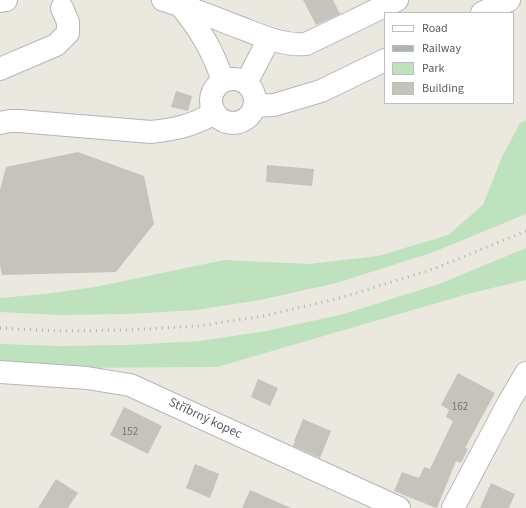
<!DOCTYPE html>
<meta charset="utf-8">
<style>
body{margin:0}
#map{position:relative;width:526px;height:508px;overflow:hidden;background:#ebe8e0;font-family:"Source Sans 3",sans-serif}
canvas{display:block}
.legend{position:absolute;left:384px;top:12px;width:130px;height:92px;box-sizing:border-box;background:#fff;border:1px solid #bdbebf;margin:0;padding:5px 7px;list-style:none;font-size:12px;color:#595c60}
.legend li{display:flex;align-items:center;gap:8px;height:20px}
.legend b{width:20px;border:1px solid #bdbebf}
</style>
<div id="map">
<canvas width="526" height="508"></canvas>
<ul class="legend">
<li><b style="height:5px;background:#fff"></b>Road</li>
<li><b style="height:5px;background:#b1b2b2"></b>Railway</li>
<li><b style="height:11px;background:#bde2bd"></b>Park</li>
<li><b style="height:11px;background:#c6c3bd"></b>Building</li>
</ul>
</div>
<script>
const c = document.querySelector('canvas').getContext('2d');
c.lineJoin = 'round';
function fillPath(path, color) {
  c.fillStyle = color;
  c.fill(path, 'evenodd');
}
function trace(path, color, width, dash) {
  c.strokeStyle = color;
  c.lineWidth = width;
  c.lineCap = dash ? 'butt' : 'round';
  c.setLineDash(dash || []);
  c.stroke(path);
}
function drawText(font, color, halo, rows, align = 'center') {
  c.font = font + ' "Source Sans 3",sans-serif';
  c.lineWidth = 4;
  c.setLineDash([]);
  c.textBaseline = 'middle';
  c.strokeStyle = halo;
  c.fillStyle = color;
  for (const [text, x, y, turn = 0] of rows) {
    c.save();
    c.translate(x, y);
    c.rotate((+turn || 0) * Math.PI / 180);
    c.textAlign = isNaN(turn) ? turn : align;
    if (halo) c.strokeText(text, 0, 0);
    c.fillText(text, 0, 0);
    c.restore();
  }
}
const green = new Path2D(`
 M526,120v94l-95,39 -95,30 -76,17 -64,10 -69,4 -68,1 -59,-3v-14l45,-4 50,-7 129,-27 85,4 69,-8 70,-21 35,-30 19,-48 18,-34z
 M526,248v32l-55,13 -254,74 -169,1 -48,-5v-19l58,2 69,-1 73,-4 66,-10 78,-17 98,-31z`);
const building = new Path2D(`
 M303,0h30l7,14 -24,11z
 M176,91l16,5 -4,15 -17,-4z
 M78,152l66,24 10,48 -38,48 -114,3 -2,-10v-75l6,-23z
 M267,165l47,4 -2,17 -46,-4z
 M458,373l37,20 -30,55 3,1 -7,14 -5,-2 -19,47h-1l-42,-17 8,-19 17,6 5,-11 6,2 23,-48 -7,-4 3,-7 -8,-5z
 M258,379l20,9 -8,18 -19,-9z
 M124,407l38,19 -14,28 -38,-19z
 M303,419l28,12 -11,27 -27,-12 2,-5h-1z
 M195,464l24,10 -9,24 -24,-10z
 M56,479l22,14 -10,15h-30z
 M491,483l24,11 -6,14h-29z
 M250,490l41,18h-49z`);
const minor = new Path2D(`
 M163,0c26,7 52,18 78,28 21,8 42,18 65,16l91,-44
 M0,1l6,-1
 M180,5c20,24 33,46 43,76
 M482,13l27,-13
 M0,69l56,-24 12,-12v-11l-6,-14
 M211 101a22 22 0 1 1 44 0a22 22 0 1 1-44 0Z
 M246,83l23,-44
 M254,106l20,-1 47,-14 64,-31
 M0,123l10,-2h9l132,11c26,-3 40,-6 64,-19
 M0,372l87,6 43,7 269,123
 M453,508l56,-106 17,-29`);
const rail = new Path2D(`
 M0,328l58,3 69,-1 71,-4 65,-10 77,-18 96,-30 90,-37`);
const numberNames = [
 ["162",460,408],
 ["152",130,433]
];
const streetNames = [
 ["Stříbrný kopec",205,419,25]
];
fillPath(green, '#bde2bd');
fillPath(building, '#c6c3bd');
trace(minor, '#b3b6ba', 24);
trace(minor, '#fff', 22);
trace(rail, '#b1b2b2', 3, [1, 5]);
drawText('11px', '#747677', null, numberNames);
drawText('13px', '#595c60', '#fff', streetNames);
</script>
